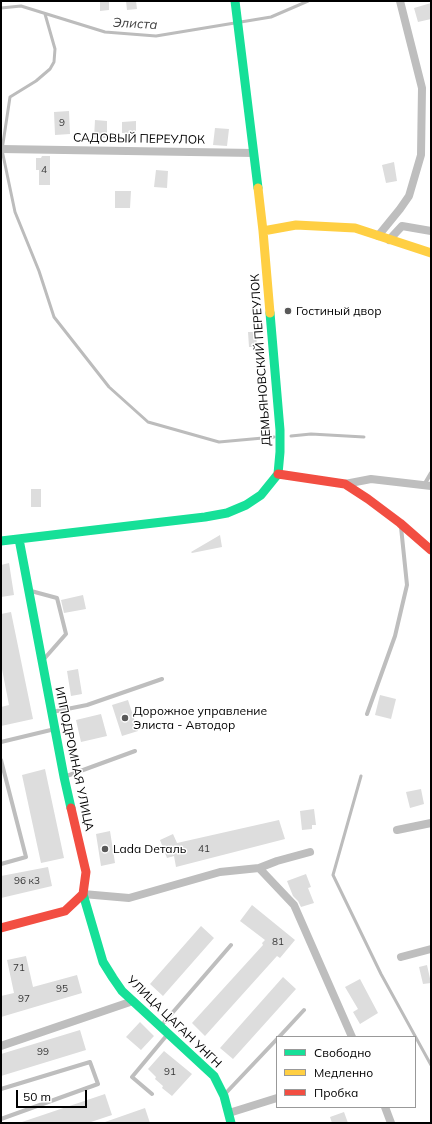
<!DOCTYPE html>
<meta charset="utf-8">
<style>
body{margin:0}
#map{position:relative;width:432px;height:1124px;overflow:hidden;background:#fff;font-family:Mulish,sans-serif}
canvas{display:block}
.frame{position:absolute;inset:0;border:2px solid #000;pointer-events:none}
.legend{position:absolute;left:276px;top:1036px;width:140px;height:72px;box-sizing:border-box;background:#fff;border:1px solid #999;margin:0;padding:5px 7px;list-style:none;font-size:12px;color:#000}
.legend li{display:flex;align-items:center;gap:8px;height:20px}
.legend b{width:20px;border:1px solid #999}
.scale{position:absolute;left:16px;top:1090px;width:71px;height:18px;box-sizing:border-box;border:2px solid #000;border-top:0;padding-left:5px;font-size:12px;line-height:14px;white-space:nowrap;color:#000;-webkit-text-stroke:3px #fff;paint-order:stroke}
</style>
<div id="map">
<canvas width="432" height="1124"></canvas>
<div class="frame"></div>
<ul class="legend">
<li><b style="height:5px;background:#16e098"></b>Свободно</li>
<li><b style="height:5px;background:#ffcf43"></b>Медленно</li>
<li><b style="height:5px;background:#f24e42"></b>Пробка</li>
</ul>
<div class="scale">50 m</div>
</div>
<script>
const ctx = document.querySelector('canvas').getContext('2d');
ctx.lineJoin = 'round';
function poly(rows) {
  const path = new Path2D();
  for (const r of rows) {
    path.moveTo(r[0], r[1]);
    for (let i = 2; i < r.length; i += 2) path.lineTo(r[i], r[i + 1]);
  }
  return path;
}
function strokePath(path, color, width, dash) {
  ctx.strokeStyle = color;
  ctx.lineWidth = width;
  ctx.lineCap = dash ? 'butt' : 'round';
  ctx.setLineDash(dash || []);
  ctx.stroke(path);
}
function paint(path, color) {
  ctx.fillStyle = color;
  ctx.fill(path, 'evenodd');
}
function drawText(font, color, halo, rows, align = 'center') {
  ctx.font = font + ' Mulish,sans-serif';
  ctx.lineWidth = 3;
  ctx.setLineDash([]);
  ctx.textBaseline = 'middle';
  ctx.strokeStyle = halo;
  ctx.fillStyle = color;
  for (const [text, x, y, turn = 0] of rows) {
    ctx.save();
    ctx.translate(x, y);
    ctx.rotate((+turn || 0) * Math.PI / 180);
    ctx.textAlign = isNaN(turn) ? turn : align;
    if (halo) ctx.strokeText(text, 0, 0);
    ctx.fillText(text, 0, 0);
    ctx.restore();
  }
}
strokePath(poly([
 [1,8,21,6,105,32,156,36,271,17,308,1],
 [45,14,55,49,54,62,50,69,36,81,10,97,2,150,15,212,39,271,54,317,109,387,148,422,219,442,274,437],
 [291,436,311,434,364,437],
 [361,776,333,875,381,974,431,1065]
]), '#bcbcbc', 3);
paint(poly([
 [100,1,109,1,109,10,100,11],
 [126,1,136,1,137,9,127,10],
 [431,3,431,19,418,22,414,8],
 [69,111,70,134,55,135,54,112],
 [95,120,107,121,107,138,94,138],
 [136,121,136,140,127,140,126,133,122,133,122,122],
 [215,128,229,129,227,146,213,145],
 [42,156,50,156,50,185,39,185,39,170,36,170,36,158,41,158],
 [394,162,397,181,386,183,382,165],
 [156,170,168,171,167,188,154,187],
 [115,191,131,191,130,208,115,208],
 [248,332,256,332,257,347,249,347],
 [31,489,41,489,41,507,31,507],
 [220,535,222,547,192,553,191,552],
 [9,563,14,595,1,597,1,565],
 [83,595,86,609,64,613,61,600],
 [11,612,33,719,1,726,1,707,9,705,1,664,1,614],
 [78,669,82,694,71,696,67,671],
 [380,695,396,699,391,719,375,715],
 [128,700,138,731,122,736,112,705],
 [101,714,107,736,81,742,76,720],
 [45,769,64,858,41,863,22,775],
 [421,789,424,804,410,808,406,792],
 [314,809,316,825,312,825,312,829,302,830,300,811],
 [279,820,285,839,176,867,174,856,167,858,160,840,173,834,177,843],
 [110,831,115,863,101,866,96,834],
 [48,867,52,886,1,898,1,876],
 [306,874,311,887,308,888,314,903,301,907,298,901,293,896,287,881],
 [252,905,295,940,280,958,277,956,205,1036,192,1023,263,945,262,943,265,940,240,921],
 [201,926,214,938,163,996,150,984],
 [26,956,33,987,77,975,82,993,1,1017,1,996,14,993,7,960],
 [427,965,431,983,423,984,419,967],
 [283,977,296,989,233,1059,220,1048],
 [360,979,378,1013,360,1024,353,1012,358,1009,345,987],
 [140,1022,154,1036,141,1050,126,1037],
 [80,1030,86,1050,1,1076,1,1054],
 [164,1051,192,1074,172,1096,162,1088,163,1086,155,1079,156,1077,148,1069],
 [105,1094,112,1115,88,1123,22,1123,22,1122],
 [145,1108,150,1123,106,1123,105,1122],
 [344,1112,348,1123,332,1123,330,1117]
]), '#ddd');
strokePath(poly([
 [424,485,431,473],
 [31,591,57,598,66,634,44,659],
 [52,712,87,705,162,679],
 [367,714,395,636,407,585,401,527],
 [1,742,55,729],
 [1,760,26,857,1,864],
 [64,777,135,751],
 [161,1026,231,945],
 [279,1037,304,1010],
 [1,1089,90,1062,98,1084,1,1119],
 [152,1094,132,1077,167,1035],
 [224,1095,277,1039]
]), '#bebebe', 4);
strokePath(poly([
 [1,149,254,153],
 [378,236,400,209,409,196,421,155,422,88,400,1],
 [389,240,402,226,431,231],
 [345,484,371,479,431,486],
 [397,830,431,823],
 [259,868,277,861,310,852],
 [83,894,129,898,220,872,259,868,294,905,352,1037],
 [401,957,431,949],
 [1,1046,133,1001],
 [385,1107,391,1123],
 [229,1113,277,1098]
]), '#bebebe', 8);
strokePath(poly([
 [235,1,258,188],
 [19,539,64,777,71,808],
 [1,541,205,517,227,513,246,505,261,495,278,474,280,452,280,430,270,313],
 [83,894,103,962,113,978,122,991,214,1076,224,1096,231,1123]
]), '#16e098', 9);
strokePath(poly([
 [258,188,263,231,270,313],
 [263,231,296,225,355,228,431,253]
]), '#ffcf43', 9);
strokePath(poly([
 [278,474,345,484,368,499,400,523,431,550],
 [1,928,65,911,83,894,86,872,71,808]
]), '#f24e42', 9);
for (const [x, y, r, color] of [
 [288,311,4,"#595959"],
 [125,718,4,"#595959"],
 [105,849,4,"#595959"]
]) {
  const dot = new Path2D();
  dot.arc(x, y, r, 0, 2 * Math.PI);
  ctx.fillStyle = color;
  ctx.fill(dot);
  strokePath(dot, '#fff', 1.5);
}
drawText('10px', '#373737', null, [
 ["9",62,123],
 ["4",44,170],
 ["41",204,849],
 ["96 к3",27,881],
 ["81",278,942],
 ["71",19,968],
 ["95",62,989],
 ["97",24,999],
 ["99",43,1052],
 ["91",170,1072]
]);
drawText('12px', '#000', '#fff', [
 ["САДОВЫЙ ПЕРЕУЛОК",139,139,1],
 ["ДЕМЬЯНОВСКИЙ ПЕРЕУЛОК",261,360,-94],
 ["ИППОДРОМНАЯ УЛИЦА",74,759,78],
 ["УЛИЦА ЦАГАН УНГН",174,1022,44]
]);
drawText('12px', '#000', '#fff', [
 ["Гостиный двор",296,311],
 ["Дорожное управление",133,711],
 ["Элиста - Автодор",133,725],
 ["Lada Dеталь",113,849]
], 'left');
drawText('italic 13px', '#414141', '#fff', [
 ["Элиста",135,24,3]
]);
</script>
